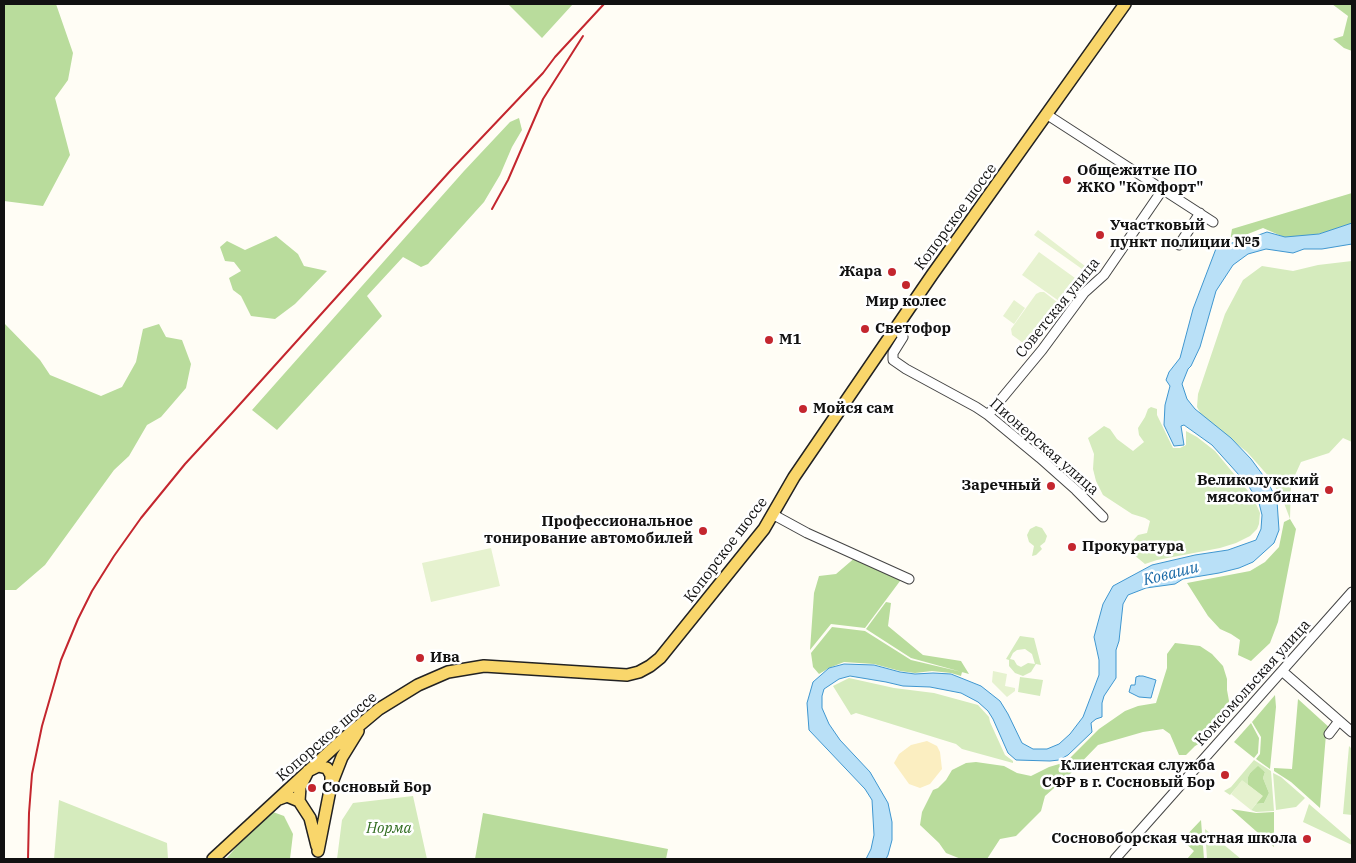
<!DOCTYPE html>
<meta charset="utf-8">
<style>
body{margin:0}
#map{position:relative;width:1356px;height:863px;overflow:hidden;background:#fffdf5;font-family:"IBM Plex Serif",serif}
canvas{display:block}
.frame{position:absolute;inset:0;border:5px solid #111;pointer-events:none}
</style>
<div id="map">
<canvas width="1356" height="863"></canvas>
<div class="frame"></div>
</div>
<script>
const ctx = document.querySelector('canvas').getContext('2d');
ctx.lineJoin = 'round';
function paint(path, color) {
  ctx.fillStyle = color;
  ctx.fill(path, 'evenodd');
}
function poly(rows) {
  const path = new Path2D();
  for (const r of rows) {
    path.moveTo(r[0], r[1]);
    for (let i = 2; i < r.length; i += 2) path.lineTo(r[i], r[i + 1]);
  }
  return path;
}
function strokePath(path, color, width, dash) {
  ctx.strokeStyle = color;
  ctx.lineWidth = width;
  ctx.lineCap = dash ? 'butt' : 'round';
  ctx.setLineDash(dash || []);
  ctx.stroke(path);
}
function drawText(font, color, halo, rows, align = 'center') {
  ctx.font = font + ' "IBM Plex Serif",serif';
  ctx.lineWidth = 5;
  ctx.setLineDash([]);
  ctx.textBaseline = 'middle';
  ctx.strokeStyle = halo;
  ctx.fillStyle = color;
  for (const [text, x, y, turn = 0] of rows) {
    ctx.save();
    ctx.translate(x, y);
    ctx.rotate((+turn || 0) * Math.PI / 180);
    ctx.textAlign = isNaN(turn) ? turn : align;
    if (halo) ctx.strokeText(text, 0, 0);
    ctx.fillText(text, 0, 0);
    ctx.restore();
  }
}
paint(poly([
 [1352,261,1352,442,1343,438,1329,453,1301,462,1291,484,1290,519,1284,503,1271,479,1247,452,1202,416,1197,407,1198,394,1225,314,1243,280,1262,266,1293,271,1318,265],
 [1151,407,1157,409,1157,415,1173,448,1180,448,1186,445,1186,431,1197,437,1215,451,1253,497,1260,513,1259,524,1257,529,1250,536,1236,543,1220,548,1157,560,1145,564,1128,550,1128,546,1138,535,1147,533,1150,521,1145,518,1132,514,1103,495,1096,481,1093,469,1094,454,1088,438,1104,426,1110,429,1117,439,1133,451,1144,442,1139,435,1138,428,1145,417,1148,409],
 [1036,526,1042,528,1047,536,1045,542,1040,546,1042,549,1036,555,1032,556,1034,546,1029,542,1027,535,1030,529],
 [1020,636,1034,638,1041,665,1036,664,1031,672,1023,676,1015,673,1009,666,1009,660,1006,659],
 [1025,649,1032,654,1035,664,1028,663,1021,667,1017,665,1014,660,1010,659,1013,653,1017,650],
 [1020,677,1043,680,1040,696,1018,692],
 [849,678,894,688,934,693,978,705,989,717,990,722,1005,755,1013,761,1013,763,962,749,956,744,856,713,851,715,833,686],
 [1349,746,1352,749,1352,815,1343,814],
 [1254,760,1271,771,1274,811,1256,812,1251,810,1256,804,1264,803,1269,793,1263,778,1265,772,1258,767,1250,773,1248,777,1248,785,1242,781,1230,795,1224,791,1231,787],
 [1273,773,1281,777,1305,798,1296,807,1276,810],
 [413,796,427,859,337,859,342,820,353,803],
 [59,800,167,843,168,859,54,859],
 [1309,804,1352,841,1352,845,1303,822],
 [1205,829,1241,859,1207,859]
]), '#d5ebbd');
paint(poly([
 [4,4,56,4,73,53,68,80,55,98,70,155,43,206,4,201],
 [508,4,573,4,542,38],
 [1332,4,1352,4,1352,51,1344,48,1333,39,1343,36,1348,16],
 [519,118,522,130,512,147,500,175,484,202,428,264,421,267,403,257,367,296,382,316,277,430,252,410,464,171,510,122],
 [1352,193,1352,223,1331,231,1309,236,1286,238,1263,228,1230,241,1232,229],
 [276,236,298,254,304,266,327,271,295,304,275,319,251,316,241,296,233,290,229,278,241,271,234,262,225,261,220,247,227,241,245,250],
 [4,323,40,360,50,375,101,396,122,387,136,362,143,329,159,324,166,337,182,340,191,364,186,388,161,417,147,425,129,456,114,470,45,565,16,590,4,590],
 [1290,519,1296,529,1278,622,1270,643,1251,661,1238,655,1240,640,1231,634,1220,629,1208,616,1187,583,1250,571,1265,562,1279,547,1284,522],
 [857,556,903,577,865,628,831,624,810,650,814,593,819,576,836,574],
 [886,602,891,603,888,626,923,655,961,661,969,674,911,658,866,629],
 [832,627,865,631,911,660,962,672,961,676,951,673,932,671,915,673,900,671,874,664,844,662,829,668,819,674,813,667,811,653],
 [1175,643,1200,646,1212,654,1223,666,1227,679,1227,690,1229,701,1223,720,1204,741,1195,746,1186,755,1179,755,1170,734,1163,729,1143,732,1098,745,1069,775,1045,796,1041,811,1016,836,1000,839,987,859,961,859,946,853,939,843,920,825,922,812,933,790,938,788,946,780,952,770,966,763,976,762,1004,766,1017,773,1031,776,1049,767,1066,762,1099,729,1125,711,1138,706,1156,703,1167,668,1167,654],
 [1275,695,1276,707,1270,769,1256,759,1260,754,1261,737,1252,722],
 [1298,699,1331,729,1326,734,1320,808,1291,782,1274,771,1274,768,1292,769],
 [1251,723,1259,738,1258,753,1254,758,1234,742],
 [1258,766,1265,772,1263,778,1269,793,1264,803,1256,804,1262,796,1248,785,1248,777,1250,773],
 [1231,809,1256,813,1274,812,1274,847],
 [273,812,284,816,293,834,290,859,226,859,238,845],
 [483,813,668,849,666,859,475,859],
 [1201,820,1204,859,1187,859,1194,851,1182,840]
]), '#b9dc9c');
paint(poly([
 [927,741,937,746,940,752,942,769,930,784,920,788,909,784,894,763,899,754,911,745]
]), '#fbeec1');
paint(poly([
 [1038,230,1085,266,1082,269,1034,235],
 [1039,252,1075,278,1059,301,1022,275],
 [1040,292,1044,292,1057,302,1058,309,1033,344,1026,345,1012,335,1011,329,1036,294],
 [1014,300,1025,308,1014,324,1003,316],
 [491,548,500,586,431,602,422,563],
 [993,671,1007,674,1005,686,1015,688,1015,691,1007,697,992,682],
 [1242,780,1263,796,1251,810,1231,794]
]), '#e6f2cf');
const water = poly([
 [1352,223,1352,244,1322,249,1304,249,1293,253,1266,249,1248,254,1233,265,1216,291,1200,347,1191,366,1188,369,1182,384,1187,399,1195,409,1231,438,1251,459,1268,482,1277,501,1279,530,1274,543,1253,562,1239,568,1219,573,1183,579,1175,584,1146,588,1128,595,1123,604,1119,641,1116,650,1116,678,1104,696,1102,703,1102,717,1096,719,1091,723,1092,732,1068,755,1059,760,1050,761,1016,760,1008,753,993,719,988,711,978,702,961,693,930,687,903,686,886,682,850,676,839,679,824,689,822,696,822,708,829,724,840,740,870,772,888,803,892,822,892,840,888,855,886,859,866,859,871,849,874,835,872,800,865,789,809,730,807,703,813,682,829,668,844,664,874,665,900,672,915,674,933,673,951,674,981,686,1000,701,1008,714,1022,743,1033,749,1047,749,1059,744,1070,734,1083,717,1099,675,1099,660,1094,637,1103,604,1113,586,1152,565,1195,555,1228,550,1256,540,1261,529,1262,515,1259,503,1248,485,1212,445,1184,425,1181,426,1184,445,1174,446,1164,425,1165,405,1170,386,1166,380,1169,372,1180,358,1193,309,1217,246,1242,241,1267,232,1285,237,1319,234,1352,223],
 [1139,676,1143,676,1156,680,1151,698,1139,697,1129,692,1131,685,1135,685,1136,677,1139,676]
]);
paint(water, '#b9e0f7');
strokePath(water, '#3f96cf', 1);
const minor = poly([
 [1046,114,1213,222],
 [1179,245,1200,213],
 [896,328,903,337,893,353,893,360,906,369,976,407,988,415,1040,458,1076,490,1103,517],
 [988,415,1042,350,1084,293,1104,275,1163,189],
 [774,515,807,533,909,579],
 [1282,671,1352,732],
 [1329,734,1339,721],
 [1115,859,1352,592]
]);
const major = poly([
 [279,799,287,796,299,801,310,818,317,846],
 [299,801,300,787,308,771,318,766,327,768,331,775,331,783],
 [318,851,331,785,342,757,358,731],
 [213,859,342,740,379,709,418,685,448,672,484,666,627,675,639,672,650,666,660,658,764,529,794,477,932,275,1125,4]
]);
strokePath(minor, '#444', 11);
strokePath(major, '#222', 14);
strokePath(minor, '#fff', 9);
strokePath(major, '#f9d66b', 11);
strokePath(poly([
 [492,209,508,180,543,99,583,36],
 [28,859,29,813,32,774,42,726,61,660,78,619,92,591,114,556,141,518,185,464,232,413,451,170,543,73,555,57,604,4]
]), '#c4262e', 2);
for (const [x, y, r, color] of [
 [1067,180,5,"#c4262e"],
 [1100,235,5,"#c4262e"],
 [892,272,5,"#c4262e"],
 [906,285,5,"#c4262e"],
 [865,329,5,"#c4262e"],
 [769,340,5,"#c4262e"],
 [803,409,5,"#c4262e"],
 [1051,486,5,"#c4262e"],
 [1329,490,5,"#c4262e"],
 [703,531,5,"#c4262e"],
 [1072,547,5,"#c4262e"],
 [420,658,5,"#c4262e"],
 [1225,775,5,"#c4262e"],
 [312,788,5,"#c4262e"],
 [1307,839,5,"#c4262e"]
]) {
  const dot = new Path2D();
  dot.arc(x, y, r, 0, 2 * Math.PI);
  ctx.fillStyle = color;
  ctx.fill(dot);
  strokePath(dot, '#fff', 2);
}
drawText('bold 15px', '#111', '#fff', [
 ["Общежитие ПО",1077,171],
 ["ЖКО \"Комфорт\"",1077,188],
 ["Участковый",1110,226],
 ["пункт полиции №5",1110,243],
 ["Жара",882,272,"right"],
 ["Мир колес",906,302,"center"],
 ["Светофор",875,329],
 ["М1",779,340],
 ["Мойся сам",813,409],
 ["Великолукский",1319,481,"right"],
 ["мясокомбинат",1319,498,"right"],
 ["Заречный",1041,486,"right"],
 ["Профессиональное",693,522,"right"],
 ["тонирование автомобилей",693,539,"right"],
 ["Прокуратура",1082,547],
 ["Ива",430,658],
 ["Клиентская служба",1215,766,"right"],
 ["СФР в г. Сосновый Бор",1215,783,"right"],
 ["Сосновый Бор",322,788],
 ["Сосновоборская частная школа",1297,839,"right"]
], 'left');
drawText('15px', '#111', '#fff', [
 ["Копорское шоссе",956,217,-54],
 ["Советская улица",1058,308,-51],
 ["Пионерская улица",1044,447,41],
 ["Копорское шоссе",726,550,-53],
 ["Комсомольская улица",1253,683,-48],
 ["Копорское шоссе",327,737,-41]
]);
drawText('italic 15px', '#2f6b1f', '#fff', [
 ["Норма",389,829]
]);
drawText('italic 16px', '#1768a6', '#fff', [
 ["Коваши",1171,574,-14]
]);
</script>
